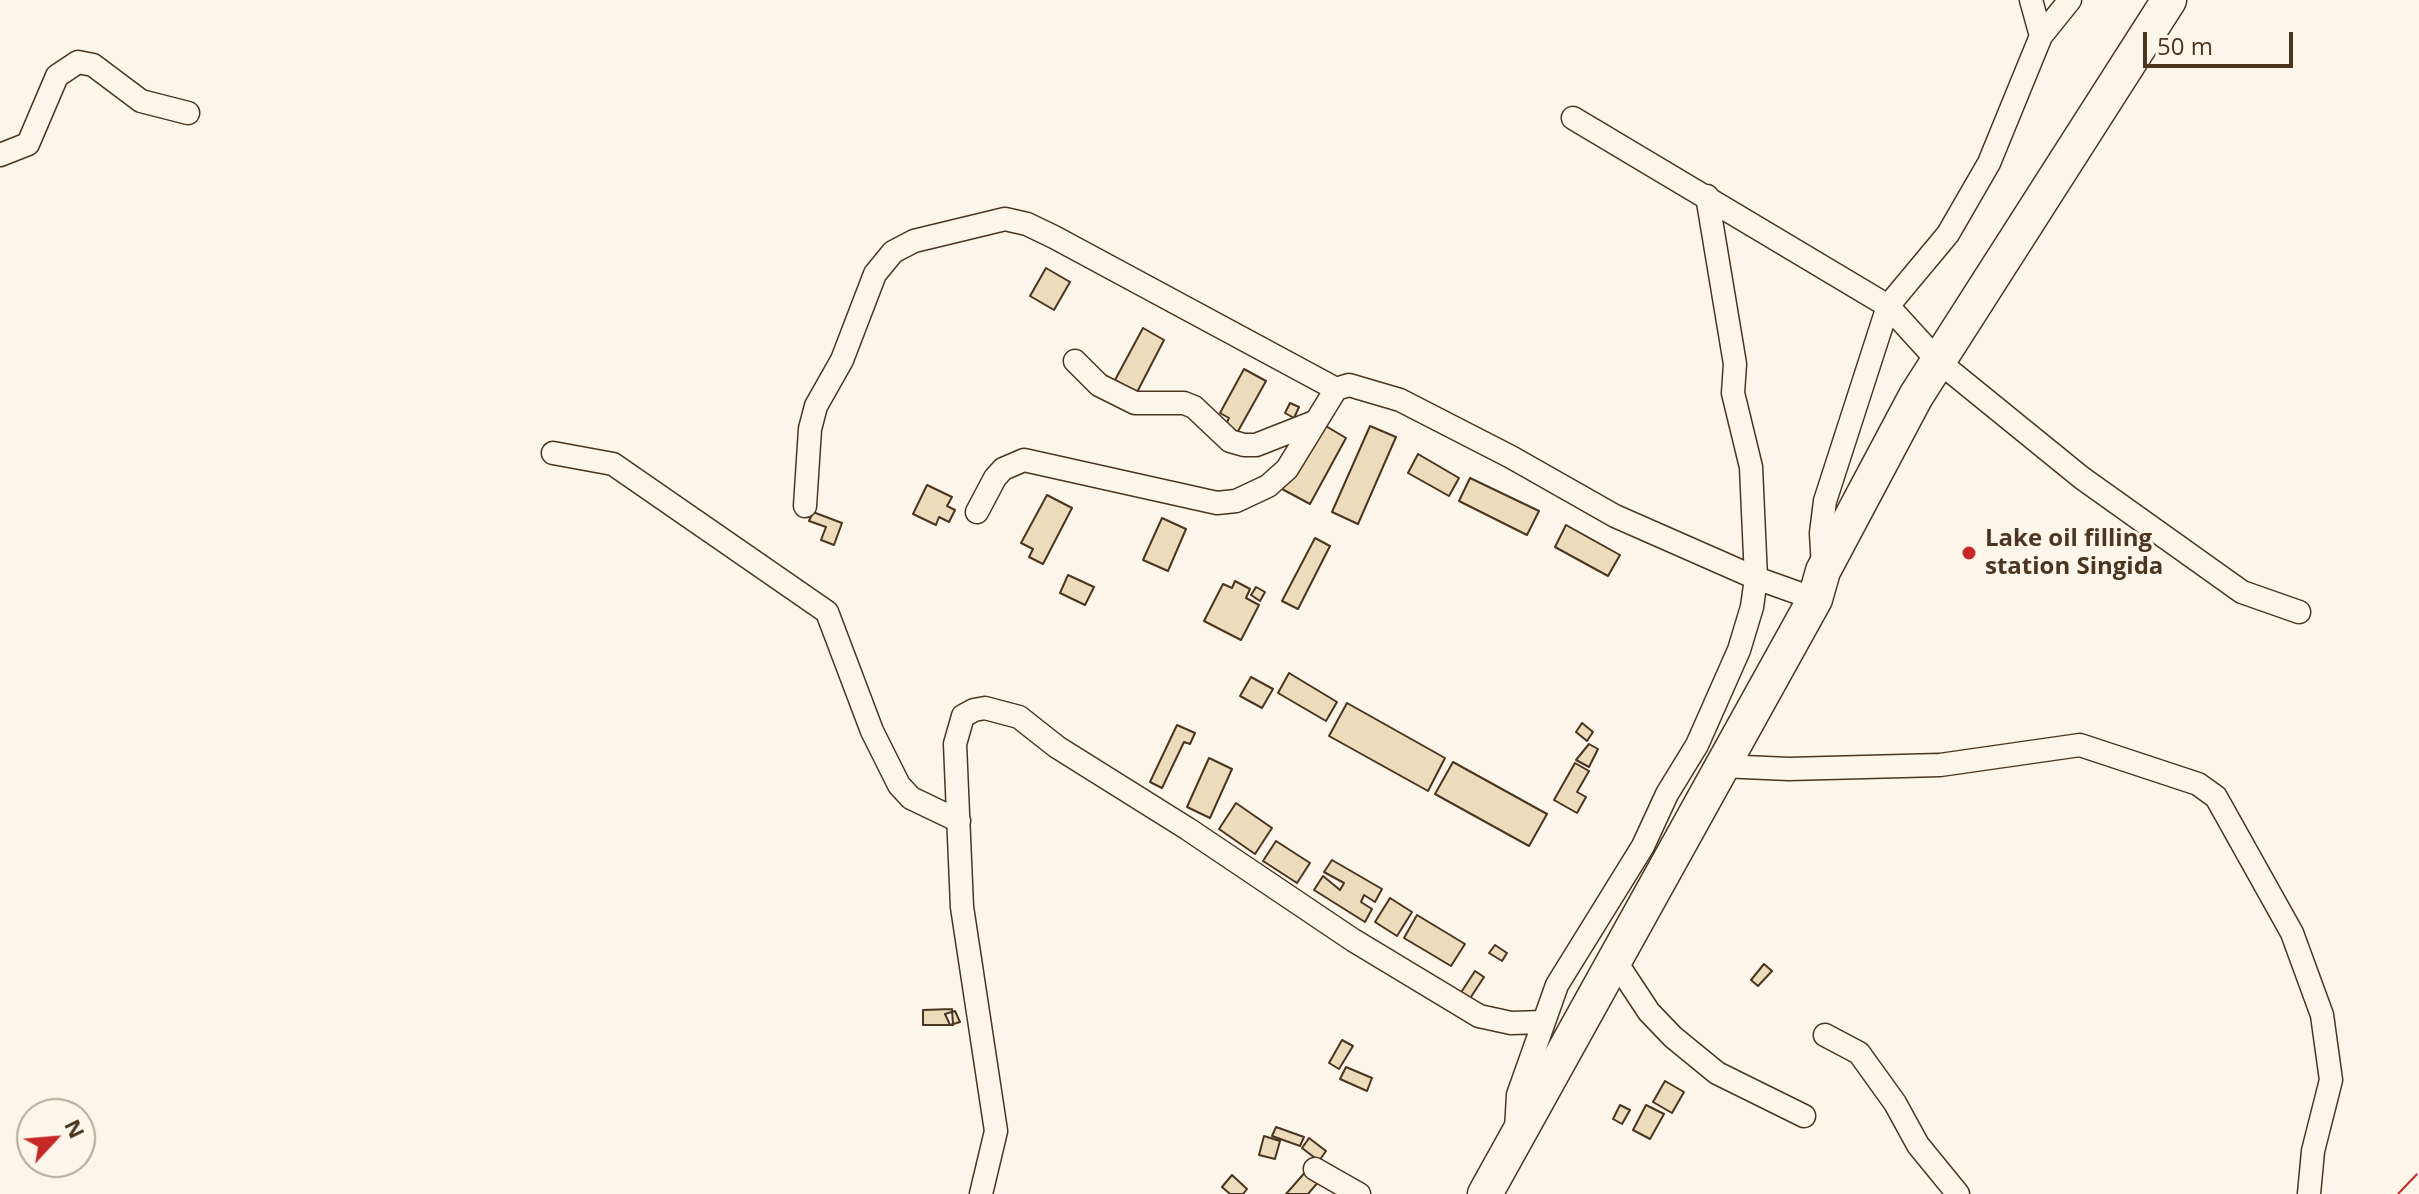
<!DOCTYPE html>
<style>
body{margin:0}
#map{position:relative;width:2419px;height:1194px;overflow:hidden;background:#fbf6e9;font-family:"Open Sans",sans-serif}
canvas{display:block}
.north{position:absolute;left:16px;top:1098px;width:80px;height:80px;box-sizing:border-box;background:#fbf6e9;border:2px solid #b4a999;border-radius:50%;rotate:64deg;font-size:22px;font-weight:700;line-height:32px;text-align:center;color:#4a3520}
.north::after{content:'';display:block;margin:auto;width:28px;height:36px;background:#c62828;clip-path:polygon(50% 0,100% 100%,50% 72%,0 100%)}
.scale{position:absolute;left:2143px;top:32px;width:150px;height:36px;box-sizing:border-box;border:4px solid #4a3520;border-top:0;padding-left:10px;font-size:24px;line-height:28px;white-space:nowrap;color:#4a3520;-webkit-text-stroke:6px #fbf6e9;paint-order:stroke}
</style>
<div id="map">
<canvas width="2419" height="1194"></canvas>
<div class="north">N</div>
<div class="scale">50 m</div>
</div>
<script>
const ctx = document.querySelector('canvas').getContext('2d');
ctx.lineJoin = 'round';
function paint(path, color) {
  ctx.fillStyle = color;
  ctx.fill(path, 'evenodd');
}
function poly(rows) {
  const path = new Path2D();
  for (const r of rows) {
    path.moveTo(r[0], r[1]);
    for (let i = 2; i < r.length; i += 2) path.lineTo(r[i], r[i + 1]);
  }
  return path;
}
function strokePath(path, color, width, dash) {
  ctx.strokeStyle = color;
  ctx.lineWidth = width;
  ctx.lineCap = dash ? 'butt' : 'round';
  ctx.setLineDash(dash || []);
  ctx.stroke(path);
}
function drawText(font, color, halo, rows, align = 'center') {
  ctx.font = font + ' "Open Sans",sans-serif';
  ctx.lineWidth = 6;
  ctx.setLineDash([]);
  ctx.textBaseline = 'middle';
  ctx.strokeStyle = halo;
  ctx.fillStyle = color;
  for (const [text, x, y, turn = 0] of rows) {
    ctx.save();
    ctx.translate(x, y);
    ctx.rotate((+turn || 0) * Math.PI / 180);
    ctx.textAlign = isNaN(turn) ? turn : align;
    if (halo) ctx.strokeText(text, 0, 0);
    ctx.fillText(text, 0, 0);
    ctx.restore();
  }
}
const building = poly([
 [1046,268,1070,282,1054,310,1030,296,1046,268],
 [1143,328,1164,340,1134,398,1121,391,1124,385,1115,380,1143,328],
 [1244,369,1266,381,1237,433,1225,426,1229,418,1220,413,1244,369],
 [1290,403,1299,407,1294,418,1285,413,1290,403],
 [1319,422,1346,438,1310,504,1282,489,1319,422],
 [1370,426,1396,437,1358,524,1332,512,1370,426],
 [1418,454,1459,478,1449,496,1408,473,1418,454],
 [1470,478,1539,511,1527,535,1459,501,1470,478],
 [927,485,952,497,947,506,955,510,949,522,939,517,936,525,913,514,927,485],
 [1047,495,1072,508,1043,564,1029,557,1033,549,1021,543,1047,495],
 [813,512,842,523,834,545,821,540,826,527,809,521,813,512],
 [1162,518,1186,529,1168,571,1143,560,1162,518],
 [1566,525,1620,555,1608,576,1555,547,1566,525],
 [1315,538,1330,546,1298,609,1282,601,1315,538],
 [1068,575,1094,587,1085,605,1060,593,1068,575],
 [1235,581,1250,589,1246,598,1259,605,1241,640,1204,621,1223,584,1232,588,1235,581],
 [1256,587,1265,592,1260,601,1251,595,1256,587],
 [1289,673,1337,702,1326,721,1278,693,1289,673],
 [1251,677,1273,689,1262,708,1240,696,1251,677],
 [1347,703,1445,758,1428,791,1329,736,1347,703],
 [1582,723,1593,732,1587,741,1576,732,1582,723],
 [1177,725,1195,733,1190,744,1184,742,1162,788,1150,782,1177,725],
 [1589,744,1598,749,1589,767,1576,760,1589,744],
 [1209,758,1232,769,1210,818,1187,807,1209,758],
 [1453,762,1547,814,1529,846,1435,794,1453,762],
 [1575,763,1589,771,1577,792,1586,797,1577,813,1554,800,1575,763],
 [1236,803,1272,828,1255,854,1219,829,1236,803],
 [1276,841,1310,863,1297,883,1263,861,1276,841],
 [1332,860,1382,889,1375,902,1364,895,1361,902,1372,909,1365,922,1314,890,1323,876,1340,890,1344,883,1324,872,1332,860],
 [1390,898,1412,912,1397,936,1375,922,1390,898],
 [1417,915,1465,944,1451,966,1404,938,1417,915],
 [1495,945,1507,953,1502,961,1489,953,1495,945],
 [1764,964,1772,971,1758,986,1751,980,1764,964],
 [1475,971,1484,977,1469,1000,1460,994,1475,971],
 [952,1009,953,1025,923,1025,923,1010,952,1009],
 [955,1011,960,1022,950,1025,945,1014,955,1011],
 [1342,1040,1353,1046,1339,1069,1329,1063,1342,1040],
 [1346,1067,1372,1078,1367,1091,1340,1079,1346,1067],
 [1665,1081,1684,1092,1672,1113,1653,1102,1665,1081],
 [1620,1105,1630,1110,1622,1124,1613,1119,1620,1105],
 [1646,1105,1664,1114,1650,1139,1633,1130,1646,1105],
 [1276,1127,1304,1137,1300,1146,1272,1136,1276,1127],
 [1264,1136,1280,1141,1275,1159,1259,1155,1264,1136],
 [1309,1138,1326,1151,1319,1161,1302,1148,1309,1138],
 [1308,1169,1320,1180,1308,1194,1286,1194,1308,1169],
 [1232,1175,1247,1189,1243,1194,1230,1194,1222,1187,1232,1175]
]);
paint(building, '#ecdcbc');
strokePath(building, '#4a3520', 2);
const minor = poly([
 [2041,36,2070,0],
 [1573,118,1888,306,1938,361,2082,478,2242,592,2299,612],
 [0,155,28,144,57,76,78,62,93,65,141,101,188,113],
 [1075,361,1099,385,1135,403,1184,403,1194,407,1230,441,1244,445,1256,445,1312,423],
 [553,453,613,464,827,612,872,731,899,785,911,798,959,821],
 [805,506,810,429,816,406,842,360,875,274,893,252,914,241,1005,219,1027,224,1054,237,1336,389,1349,385,1400,400,1511,457,1615,516,1756,578,1815,599],
 [977,512,995,478,1003,469,1024,460,1217,503,1236,501,1268,486,1287,469,1336,389],
 [1823,568,1821,533,1825,501,1888,306,1948,234,1989,163,2041,36,2031,0],
 [1721,766,1789,769,1940,765,2080,745,2198,784,2216,797,2292,933,2322,1015,2331,1080,2313,1151,2309,1194],
 [1614,959,1649,1012,1673,1037,1717,1073,1804,1116],
 [1825,1035,1859,1053,1895,1103,1918,1145,1958,1194],
 [1516,1130,1518,1095,1557,985,1643,846,1667,794,1697,745,1739,650,1752,607,1756,578,1751,467,1733,393,1735,364,1707,196],
 [1315,1169,1359,1194],
 [981,1194,996,1131,962,907,955,744,963,716,974,710,985,708,1019,717,1057,747,1188,829,1353,940,1479,1016,1511,1023,1543,1022]
]);
const highway = poly([
 [1485,1194,1815,599,1823,571,1916,396,2169,0]
]);
strokePath(minor, '#4a3520', 25);
strokePath(highway, '#4a3520', 37);
strokePath(minor, '#fbf6e9', 22);
strokePath(highway, '#fbf6e9', 34);
strokePath(poly([
 [2398,1194,2419,1172]
]), '#c62828', 2, [28, 6, 4, 6]);
for (const [x, y, r, color] of [
 [1969,553,8,"#c62828"]
]) {
  const dot = new Path2D();
  dot.arc(x, y, r, 0, 2 * Math.PI);
  ctx.fillStyle = color;
  ctx.fill(dot);
  strokePath(dot, '#fbf6e9', 3);
}
drawText('bold 24px', '#4a3520', '#fbf6e9', [
 ["Lake oil filling",1985,539],
 ["station Singida",1985,567]
], 'left');
</script>
